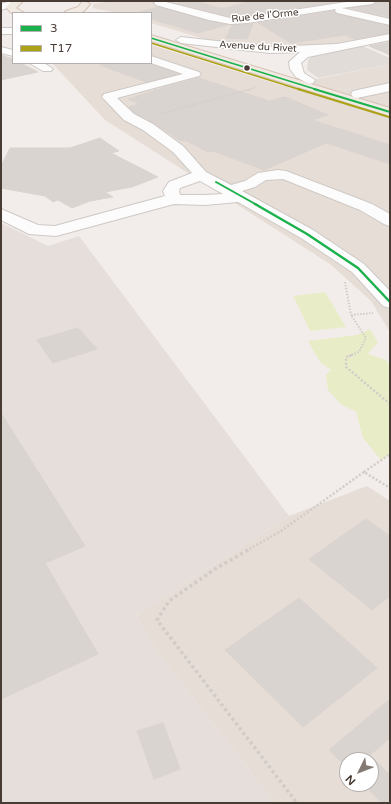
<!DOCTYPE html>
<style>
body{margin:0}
#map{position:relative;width:391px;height:804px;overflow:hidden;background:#f2edea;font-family:"Varela Round",sans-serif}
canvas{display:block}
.frame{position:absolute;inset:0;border:2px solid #483b34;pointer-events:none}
.legend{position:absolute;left:12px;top:12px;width:140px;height:52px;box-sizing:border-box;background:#fff;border:1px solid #b6b1ae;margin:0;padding:5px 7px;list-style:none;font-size:12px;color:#483b34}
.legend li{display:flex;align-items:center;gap:8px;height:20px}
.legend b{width:20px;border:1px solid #b6b1ae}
.north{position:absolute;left:339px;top:752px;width:40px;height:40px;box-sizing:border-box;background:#fff;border:1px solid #b6b1ae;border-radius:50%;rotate:227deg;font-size:11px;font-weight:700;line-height:16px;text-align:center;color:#483b34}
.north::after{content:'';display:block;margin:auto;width:14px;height:18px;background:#847974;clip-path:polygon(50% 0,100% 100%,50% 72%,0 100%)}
</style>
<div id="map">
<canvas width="391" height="804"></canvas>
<div class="frame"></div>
<ul class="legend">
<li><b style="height:5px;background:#1bb14d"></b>3</li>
<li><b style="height:5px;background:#aba218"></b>T17</li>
</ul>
<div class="north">N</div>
</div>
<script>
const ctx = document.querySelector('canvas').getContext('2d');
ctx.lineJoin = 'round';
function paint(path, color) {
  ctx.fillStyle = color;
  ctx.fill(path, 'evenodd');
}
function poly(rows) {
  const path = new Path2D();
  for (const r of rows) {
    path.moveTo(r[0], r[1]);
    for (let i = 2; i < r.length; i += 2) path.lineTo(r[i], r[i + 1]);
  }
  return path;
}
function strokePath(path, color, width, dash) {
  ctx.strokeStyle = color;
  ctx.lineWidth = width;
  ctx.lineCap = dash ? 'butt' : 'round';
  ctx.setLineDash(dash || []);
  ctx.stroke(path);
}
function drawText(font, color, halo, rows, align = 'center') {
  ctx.font = font + ' "Varela Round",sans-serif';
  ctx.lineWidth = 3;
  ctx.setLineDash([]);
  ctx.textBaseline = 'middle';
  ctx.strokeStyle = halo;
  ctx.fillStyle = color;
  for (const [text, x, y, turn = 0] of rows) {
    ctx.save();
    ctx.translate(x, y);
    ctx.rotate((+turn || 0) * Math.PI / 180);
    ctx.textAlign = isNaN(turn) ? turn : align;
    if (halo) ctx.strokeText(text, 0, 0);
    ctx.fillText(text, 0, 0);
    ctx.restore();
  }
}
paint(poly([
 [114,1,390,1,390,40,325,52,242,45,204,39,151,23,151,13,117,13,93,8,93,4],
 [151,45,283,86,390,64,390,332,371,301,330,264,105,120,52,63,151,63],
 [367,486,390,501,390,803,275,803,157,652,136,615,289,516],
 [347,760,371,760,371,784,347,784]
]), '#e6ddd6');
paint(poly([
 [1,223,48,246,79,236,289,516,136,615,157,652,275,803,1,803]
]), '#e5dedb');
paint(poly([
 [325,292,346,327,310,331,293,296],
 [370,329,378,342,368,354,386,360,390,366,390,454,381,460,363,438,356,412,341,404,328,390,326,375,331,370,320,362,308,341,357,335]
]), '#e9edc7');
paint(poly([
 [360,45,390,58,390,64,318,78,307,70,308,60,314,55]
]), '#e1dcd8');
const building = poly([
 [187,1,195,1,219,8,225,8,251,1,343,1,247,16,230,16,177,3,187,1],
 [378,1,390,1,390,17,350,8,372,5,378,1],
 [159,7,209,21,227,25,198,33,151,19,151,13,135,13,159,7],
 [334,11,337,14,390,26,390,33,354,39,345,35,291,43,258,23,334,11],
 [253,24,247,39,226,38,232,25,253,24],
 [390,42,390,55,369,46,390,42],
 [1,55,13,59,13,63,21,63,38,72,1,80,1,55],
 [101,63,150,63,178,74,146,82,100,65,101,63],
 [199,78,269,101,284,97,288,98,328,115,312,120,390,145,390,164,326,143,264,170,213,151,208,152,187,141,179,140,154,123,135,113,129,107,140,104,128,99,163,88,162,88,199,78],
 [100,138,119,151,111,153,158,177,132,187,105,192,113,197,90,201,72,208,58,200,53,202,45,196,1,188,1,166,10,148,70,148,100,138],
 [78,328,97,349,53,363,37,340,78,328],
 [1,413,85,546,45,563,98,654,1,699,1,413],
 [366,519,390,536,390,596,372,610,309,559,366,519],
 [299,598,377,668,303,727,225,650,299,598],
 [390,699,390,738,370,755,390,775,390,803,382,803,363,784,371,784,371,760,347,760,347,768,329,750,390,699],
 [163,723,180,769,154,779,137,731,163,723]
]);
paint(building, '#dad4d0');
strokePath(building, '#dad3cf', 1);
const minor = poly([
 [11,1,17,1,19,3,17,5,1,10,1,4,11,1],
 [156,1,162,1,230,18,247,17,353,1,377,1,372,4,342,8,390,19,390,25,337,13,335,11,336,9,247,23,230,24,209,20,156,5,154,3,156,1],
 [1,28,13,28,13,34,1,34,1,28],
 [390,34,390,40,308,57,301,63,304,73,315,80,313,83,309,84,296,77,290,69,289,62,300,52,270,53,181,43,176,40,181,37,270,47,337,44,390,34],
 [1,47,13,50,13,56,1,53,1,47],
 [151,56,199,72,201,74,199,76,117,98,134,114,153,124,183,146,206,172,231,185,245,181,258,173,278,170,286,171,372,204,390,214,390,226,384,224,360,210,283,179,266,180,255,187,242,191,313,230,364,264,390,291,390,308,383,306,352,272,301,238,238,202,205,205,174,204,56,236,29,234,1,220,1,209,38,225,55,226,165,196,163,191,169,182,192,173,173,152,143,130,124,120,102,97,104,94,183,74,151,63,151,56],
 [200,181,223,194,205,195,180,195,179,191,180,188,200,181],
 [29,63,44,63,53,69,51,71,43,71,29,63],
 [390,83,390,91,357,98,353,97,351,94,353,91,390,83]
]);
const major = poly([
 [12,1,23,1,16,8,25,13,13,14,10,12,6,7,12,1],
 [85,1,90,4,84,11,79,13,64,13,66,11,78,7,82,2,85,1],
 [151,35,390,108,390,116,151,41,151,35]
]);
strokePath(minor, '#cec9c5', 2);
strokePath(major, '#d6c2b5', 2);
strokePath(poly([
 [248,90,257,87]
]), '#d2ccc9', 1, [1, 1]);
strokePath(poly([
 [160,114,251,89]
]), '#d2ccc9', 1.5, [1.5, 1.5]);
strokePath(poly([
 [345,282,351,315],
 [349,356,359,352,366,338,351,315,373,313]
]), '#d2ccc9', 2, [1.5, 1.5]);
strokePath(poly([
 [352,355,346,357,346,367,390,404],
 [364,472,390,454],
 [246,551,281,531,364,472,390,488]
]), '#d2ccc9', 2.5, [2, 2]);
strokePath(poly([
 [248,550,215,569,169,601,157,620,297,803]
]), '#d2ccc9', 3.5, [3, 3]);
paint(minor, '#fdfcfc');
paint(major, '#f1eae3');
strokePath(poly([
 [151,38,318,90]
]), '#1bb14d', 1.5);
strokePath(poly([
 [314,89,390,112],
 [216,182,257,205]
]), '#1bb14d', 2);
strokePath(poly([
 [255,204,307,234,358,268,390,302]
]), '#1bb14d', 2.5);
strokePath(poly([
 [151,43,301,90]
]), '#aba218', 1.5);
strokePath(poly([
 [298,89,389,117]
]), '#aba218', 2);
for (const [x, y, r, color] of [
 [247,68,3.5,"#483b34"]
]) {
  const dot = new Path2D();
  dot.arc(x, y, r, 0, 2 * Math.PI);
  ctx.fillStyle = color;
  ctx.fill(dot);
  strokePath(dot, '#fff', 1.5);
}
drawText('10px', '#483b34', '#fff', [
 ["Rue de l'Orme",265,16,-6],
 ["Avenue du Rivet",258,47,3]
]);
</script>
